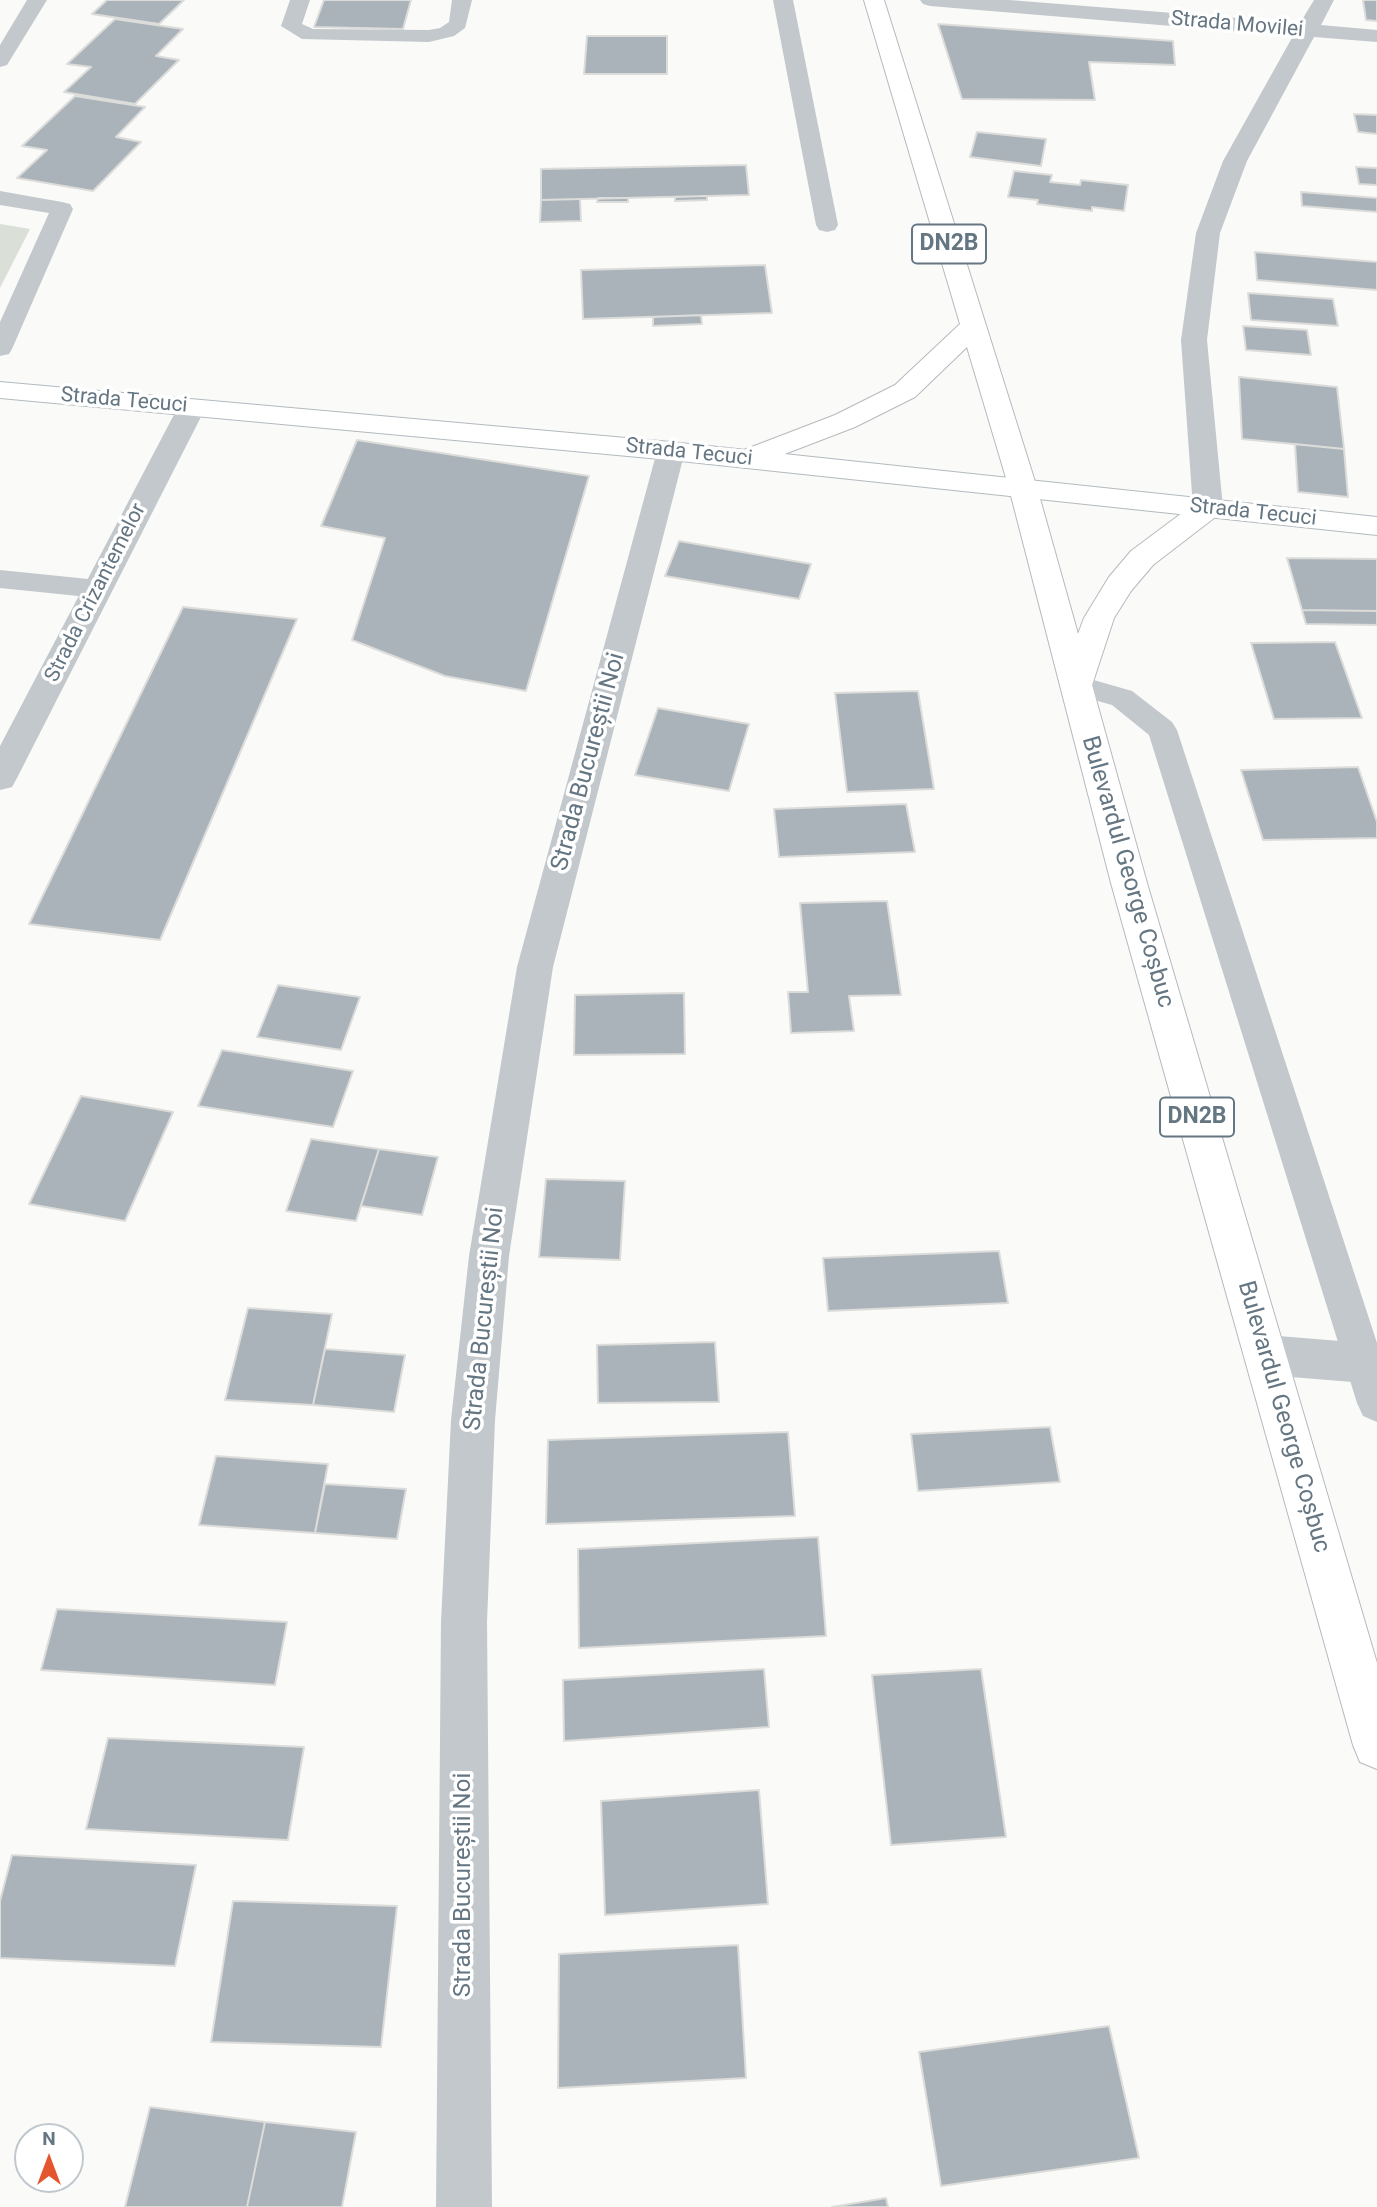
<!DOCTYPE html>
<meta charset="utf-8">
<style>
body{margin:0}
#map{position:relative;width:1377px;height:2207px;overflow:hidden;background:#fafaf8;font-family:Roboto,sans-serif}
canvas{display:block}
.north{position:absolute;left:14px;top:2123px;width:70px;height:70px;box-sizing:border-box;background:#fff;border:2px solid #c1c8cd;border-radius:50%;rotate:0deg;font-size:19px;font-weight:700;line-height:28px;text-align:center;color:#657683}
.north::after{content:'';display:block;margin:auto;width:24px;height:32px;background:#e4572e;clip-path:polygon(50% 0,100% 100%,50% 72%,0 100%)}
</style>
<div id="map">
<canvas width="1377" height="2207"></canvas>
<div class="north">N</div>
</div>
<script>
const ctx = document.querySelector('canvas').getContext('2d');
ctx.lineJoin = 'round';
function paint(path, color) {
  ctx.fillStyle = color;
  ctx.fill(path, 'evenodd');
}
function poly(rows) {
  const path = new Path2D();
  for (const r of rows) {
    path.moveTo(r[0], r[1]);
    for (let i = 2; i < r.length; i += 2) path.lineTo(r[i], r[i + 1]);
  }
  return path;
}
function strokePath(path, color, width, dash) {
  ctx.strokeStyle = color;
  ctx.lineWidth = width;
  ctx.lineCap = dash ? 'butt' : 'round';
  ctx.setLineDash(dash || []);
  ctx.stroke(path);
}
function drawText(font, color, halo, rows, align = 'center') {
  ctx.font = font + ' Roboto,sans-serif';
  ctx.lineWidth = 7;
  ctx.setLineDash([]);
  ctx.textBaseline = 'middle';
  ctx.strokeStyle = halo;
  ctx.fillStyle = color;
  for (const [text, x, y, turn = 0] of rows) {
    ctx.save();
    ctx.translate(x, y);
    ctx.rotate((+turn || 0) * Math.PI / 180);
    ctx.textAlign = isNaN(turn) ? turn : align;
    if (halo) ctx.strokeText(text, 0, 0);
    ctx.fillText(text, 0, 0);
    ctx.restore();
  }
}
paint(poly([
 [0,224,30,229,0,288]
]), '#dadfd7');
const building = poly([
 [107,0,184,0,159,24,92,14,107,0],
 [324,0,411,0,403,29,314,27,324,0],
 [1363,0,1377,0,1377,21,1366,20,1363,0],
 [115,19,183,29,156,56,179,60,135,104,64,92,91,67,67,64,115,19],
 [938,24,1173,41,1175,65,1089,62,1095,100,962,99,938,24],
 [587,36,667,36,667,74,584,74,587,36],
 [75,96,145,107,116,137,141,142,93,191,17,178,47,150,22,146,75,96],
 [1354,114,1377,115,1377,134,1358,132,1354,114],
 [977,132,1046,139,1041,166,970,157,977,132],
 [746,165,749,195,541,200,541,169,746,165],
 [1356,167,1377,168,1377,185,1359,184,1356,167],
 [1014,171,1052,175,1050,182,1080,185,1081,180,1128,185,1124,211,1092,207,1092,211,1037,204,1038,200,1008,197,1014,171],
 [1301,192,1377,198,1377,212,1302,206,1301,192],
 [707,196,707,200,675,201,675,197,707,196],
 [598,198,628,198,628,202,597,202,598,198],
 [580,199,581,221,540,222,541,200,580,199],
 [1255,252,1377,262,1377,290,1257,280,1255,252],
 [765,265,772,313,583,319,581,270,765,265],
 [1248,293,1333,299,1338,326,1251,320,1248,293],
 [701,315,702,324,653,326,653,317,701,315],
 [1243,326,1307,330,1311,355,1246,350,1243,326],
 [1239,377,1337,387,1344,449,1242,439,1239,377],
 [357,440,589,476,526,691,445,676,352,640,385,538,321,526,357,440],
 [1295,444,1344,449,1348,497,1298,492,1295,444],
 [679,541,811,564,799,599,665,576,679,541],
 [1287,558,1377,559,1377,611,1302,610,1287,558],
 [183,607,297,619,160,940,29,924,183,607],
 [1302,610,1377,611,1377,625,1306,624,1302,610],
 [1335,642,1362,718,1274,719,1251,643,1335,642],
 [918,691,934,789,847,792,835,693,918,691],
 [658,708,749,724,729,791,635,775,658,708],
 [1358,767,1377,822,1377,838,1263,840,1241,770,1358,767],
 [906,804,915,852,779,857,774,809,906,804],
 [887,901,901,995,849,996,854,1031,791,1033,788,992,808,992,800,903,887,901],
 [278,985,360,997,341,1050,257,1037,278,985],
 [684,993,685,1054,574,1055,575,995,684,993],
 [222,1050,353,1071,333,1127,198,1106,222,1050],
 [81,1096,173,1112,125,1221,29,1204,81,1096],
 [311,1139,379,1149,356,1221,286,1211,311,1139],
 [379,1149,438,1157,422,1215,361,1206,379,1149],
 [546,1179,625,1181,620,1260,539,1257,546,1179],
 [999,1251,1008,1303,828,1311,823,1258,999,1251],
 [248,1308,332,1314,313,1405,225,1400,248,1308],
 [715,1342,719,1402,598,1403,597,1345,715,1342],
 [325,1349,405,1355,394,1412,313,1405,325,1349],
 [1050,1427,1060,1482,918,1491,911,1434,1050,1427],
 [788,1432,795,1516,546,1524,548,1440,788,1432],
 [216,1456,328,1464,315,1533,199,1525,216,1456],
 [325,1484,406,1489,397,1539,315,1533,325,1484],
 [818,1537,826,1636,579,1648,578,1549,818,1537],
 [57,1609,287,1622,275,1685,41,1670,57,1609],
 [764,1669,769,1727,564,1741,563,1680,764,1669],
 [981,1669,1006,1837,891,1845,872,1675,981,1669],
 [108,1738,304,1747,288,1840,86,1829,108,1738],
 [759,1790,768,1904,605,1915,601,1801,759,1790],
 [12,1855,196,1865,175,1966,0,1958,0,1901,12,1855],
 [233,1901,397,1906,381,2047,211,2042,233,1901],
 [738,1945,746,2078,558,2088,559,1954,738,1945],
 [1109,2026,1139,2158,941,2186,919,2052,1109,2026],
 [150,2107,265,2122,247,2207,125,2207,150,2107],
 [265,2122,356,2132,342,2207,247,2207,265,2122],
 [886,2198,888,2207,832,2207,886,2198]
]);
paint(building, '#aab3b9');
strokePath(building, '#dcdcda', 2);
const secondary = poly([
 [0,382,671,442,1377,517,1377,535,671,460,0,398,0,382]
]);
const primary = poly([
 [864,0,884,0,1037,488,1078,634,1084,618,1109,577,1131,551,1198,501,1208,499,1218,501,1223,508,1218,515,1153,565,1131,591,1114,618,1092,685,1147,883,1377,1663,1377,1769,1360,1762,1353,1745,1111,883,1009,488,967,347,915,397,855,427,756,465,746,468,736,465,732,459,736,453,835,415,895,385,960,324,864,0]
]);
strokePath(secondary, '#b3babf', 2);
strokePath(primary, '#b5babe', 2);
paint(poly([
 [27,0,47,0,7,65,0,67,0,45,27,0],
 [290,0,310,0,302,24,313,29,429,30,440,28,449,22,452,0,472,0,465,28,454,36,429,42,302,39,281,26,290,0],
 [773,0,793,0,838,225,835,230,827,232,819,230,816,225,773,0],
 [0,191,62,202,70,204,73,209,12,349,9,354,0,356,0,322,49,213,0,205,0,191],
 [0,570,98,580,108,582,112,589,108,596,98,598,0,588,0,570],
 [1076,675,1132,691,1172,722,1177,730,1377,1343,1377,1422,1363,1416,1357,1403,1149,735,1112,705,1066,692,1062,685,1066,678,1076,675]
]), '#c3c8cc');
paint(poly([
 [671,442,681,445,685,451,553,967,509,1256,495,1420,487,1622,492,2207,436,2207,441,1622,451,1420,469,1256,517,967,657,451,661,445,671,442],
 [1266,1335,1377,1344,1377,1384,1266,1375,1251,1369,1245,1355,1251,1341,1266,1335]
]), '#c3c8cc');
paint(poly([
 [920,0,1009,0,1300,23,1314,0,1334,0,1321,25,1377,30,1377,42,1314,37,1247,161,1220,233,1207,340,1223,508,1218,515,1208,517,1198,515,1193,508,1181,340,1196,233,1223,161,1293,36,930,6,923,4,920,0],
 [192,399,202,401,206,407,17,778,12,787,0,790,0,746,178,407,182,401,192,399]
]), '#c3c8cc');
paint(secondary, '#fff');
paint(primary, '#fff');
drawText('21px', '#657683', '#fff', [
 ["Strada Movilei",1237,25,5],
 ["Strada Tecuci",124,401,5],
 ["Strada Tecuci",689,453,6],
 ["Strada Tecuci",1253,513,6],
 ["Strada Crizantemelor",96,593,-63]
]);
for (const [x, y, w] of [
 [949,244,74],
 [1197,1117,74]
]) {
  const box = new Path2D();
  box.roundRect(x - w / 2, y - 19.5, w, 39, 5);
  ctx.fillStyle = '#fff';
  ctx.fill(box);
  strokePath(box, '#657683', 2);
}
drawText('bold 23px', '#657683', null, [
 ["DN2B",949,244],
 ["DN2B",1197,1117]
]);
drawText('24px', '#657683', '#fff', [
 ["Strada Bucureștii Noi",589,762,-75],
 ["Bulevardul George Coșbuc",1127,872,74],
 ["Strada Bucureștii Noi",485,1319,-84],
 ["Bulevardul George Coșbuc",1283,1417,74],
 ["Strada Bucureștii Noi",464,1885,-90]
]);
</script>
